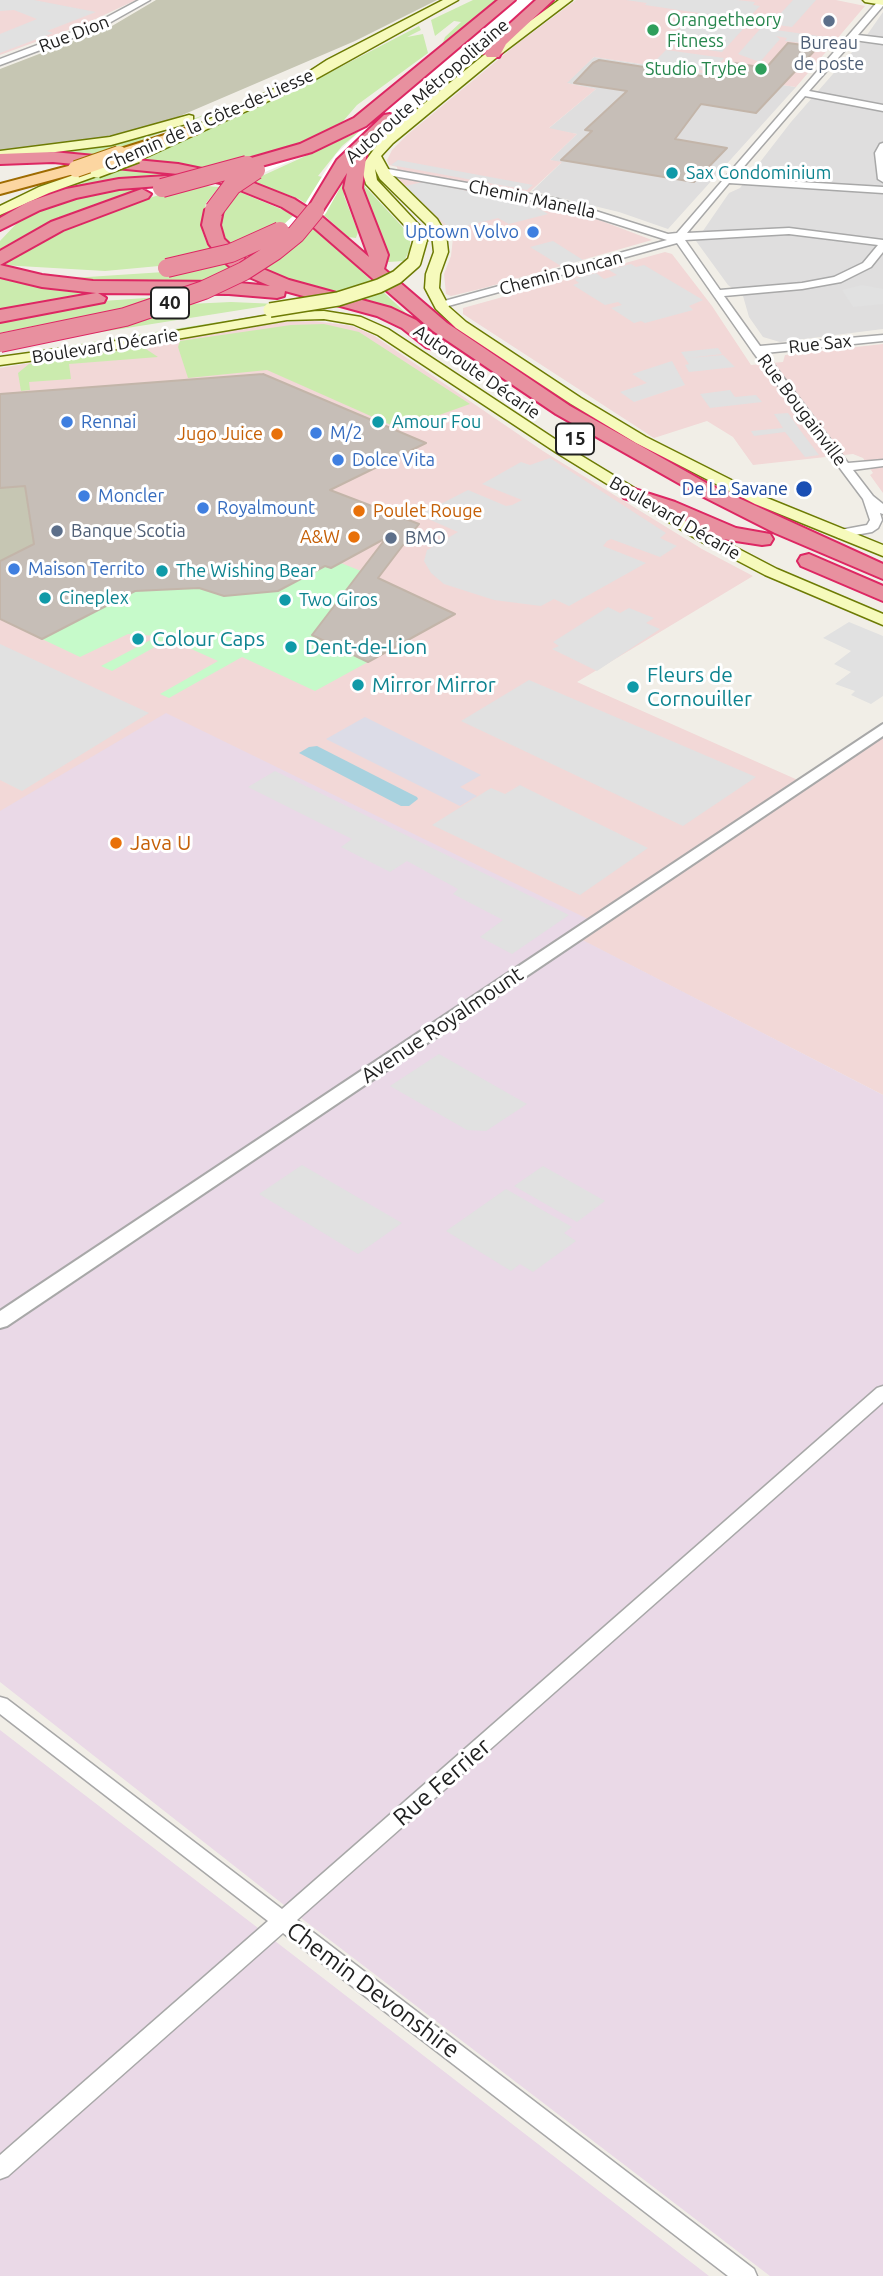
<!DOCTYPE html>
<meta charset="utf-8">
<style>
body{margin:0}
canvas{display:block;background:#f1eee7}
</style>
<canvas width="883" height="2276"></canvas>
<script>
const ctx = document.querySelector('canvas').getContext('2d');
ctx.lineJoin = 'round';
function paint(path, color) {
  ctx.fillStyle = color;
  ctx.fill(path, 'evenodd');
}
function poly(rows) {
  const path = new Path2D();
  for (const r of rows) {
    path.moveTo(r[0], r[1]);
    for (let i = 2; i < r.length; i += 2) path.lineTo(r[i], r[i + 1]);
  }
  return path;
}
function strokePath(path, color, width, dash) {
  ctx.strokeStyle = color;
  ctx.lineWidth = width;
  ctx.lineCap = dash ? 'butt' : 'round';
  ctx.setLineDash(dash || []);
  ctx.stroke(path);
}
function drawText(font, color, halo, rows, align = 'center') {
  ctx.font = font + ' Ubuntu,sans-serif';
  ctx.lineWidth = 6;
  ctx.setLineDash([]);
  ctx.textBaseline = 'middle';
  ctx.strokeStyle = halo;
  ctx.fillStyle = color;
  for (const [text, x, y, turn = 0] of rows) {
    ctx.save();
    ctx.translate(x, y);
    ctx.rotate((+turn || 0) * Math.PI / 180);
    ctx.textAlign = isNaN(turn) ? turn : align;
    if (halo) ctx.strokeText(text, 0, 0);
    ctx.fillText(text, 0, 0);
    ctx.restore();
  }
}
paint(poly([
 [883,12,883,329,780,342,763,337,749,317,743,296,728,285,696,241,729,193,740,188,791,122,867,35],
 [594,57,796,87,668,229,619,212,532,191,561,163,550,160,577,134,548,129,596,89,566,83]
]), '#dfdede');
paint(poly([
 [0,0,136,0,87,23,0,55],
 [576,0,836,0,865,6,796,87,594,57,567,83,596,89,549,128,577,134,550,160,562,162,521,200,599,220,652,240,484,288,451,296,446,294,444,274,451,256,453,238,441,222,400,182,397,167,389,165,387,160,392,150,407,135,517,44],
 [665,252,672,254,712,306,751,365,783,362,785,355,883,344,883,493,870,475,873,473,863,458,853,454,753,465,733,437,707,421,654,438,463,314,463,308],
 [314,321,352,326,373,335,543,451,702,549,753,576,577,682,809,785,883,737,883,1095,570,934,0,811,0,368,284,322]
]), '#f2d8d7');
paint(poly([
 [166,713,590,920,571,934,883,1095,883,2276,770,2276,284,1905,0,1682,0,811],
 [0,1730,288,1951,709,2276,0,2276]
]), '#ead9e7');
paint(poly([
 [156,0,437,0,355,41,159,125,97,140,0,153,0,69,112,26],
 [25,486,35,544,0,561,0,488]
]), '#c6c6b3');
paint(poly([
 [473,0,498,0,440,50,445,37,461,22,454,21,435,36,431,20],
 [419,26,421,30,407,37,423,34,428,53,357,105,338,127,323,135,289,149,208,171,137,161,325,75],
 [233,104,100,157,46,154,166,129],
 [360,131,342,146,318,176,344,182,344,196,358,232,356,238,348,237,326,217,299,199,251,181],
 [122,166,190,176,51,193,77,183],
 [360,181,410,235,410,249,404,261,388,262,372,226],
 [153,185,69,214,0,250,0,241,17,223,50,204,94,191],
 [193,185,219,187,206,203,201,227,206,242,214,253,159,266,105,271,2,265,54,233,112,209],
 [237,191,288,212,317,230,409,316,405,317,257,271,226,246,219,222,220,214],
 [222,261,235,269,205,285,137,285,57,279,164,272],
 [0,279,110,291,111,294,0,312],
 [174,296,138,305,0,333,0,320,103,301],
 [231,302,278,304,45,341,188,304],
 [307,308,318,310,36,353,35,351],
 [324,324,359,332,470,404,400,429,267,370,188,378,178,347,180,341,291,325],
 [143,347,158,357,69,364,71,379,29,382,30,390,21,391,18,373,29,364]
]), '#cbebae');
paint(poly([
 [341,563,361,571,312,635,368,662,315,691,242,657,169,698,160,694,218,661,169,639,112,671,101,666,158,636,128,634,80,657,42,639,135,591,199,588,224,596,278,591,325,566,331,568]
]), '#c6faca');
paint(poly([
 [0,0,34,0,96,12,47,31,53,33,0,53,0,34,37,19,14,10,0,11],
 [626,0,737,0,755,2,753,5,760,6,746,20,645,5,647,3],
 [793,0,816,0,792,27,771,24],
 [690,18,746,26,722,52,672,45,674,42,668,41],
 [761,28,826,37,819,45,785,41,787,38,776,36,780,39,760,62,738,54],
 [666,50,724,58,717,66,723,67,718,73,654,62],
 [398,160,533,185,527,190,391,165],
 [423,182,532,204,548,214,509,224,498,218,451,230,405,186],
 [553,241,583,260,561,266,530,247],
 [631,264,636,267,644,265,703,300,689,306,693,310,645,323,641,321,634,323,611,308,622,305,618,302,605,305,573,285,579,283,574,279,596,273,604,279,617,275,609,270],
 [862,285,883,289,883,304,853,307,842,290],
 [718,348,722,354,688,358,723,355,735,367,689,372,685,365,689,364,681,352],
 [672,361,685,385,634,402,620,392,647,383,632,374],
 [730,390,735,397,756,395,762,402,710,408,700,394],
 [788,413,800,430,819,455,805,457,785,432,754,436,751,431,783,428,774,414],
 [550,458,666,533,660,538,677,546,660,557,611,539,607,541,603,546,646,563,569,606,554,599,541,606,494,600,444,584,431,573,424,561,427,550,458,532,419,515,468,490,506,506,512,505,522,500,482,484,521,462,530,465],
 [608,607,620,613,629,608,654,618,646,623,660,629,597,671,552,649,559,646,553,642],
 [849,622,883,636,883,696,871,704,851,695,855,691,835,684,851,672,834,664,851,651,823,638],
 [0,644,149,713,22,791,0,780],
 [529,680,756,777,683,826,461,721],
 [275,771,569,915,512,954,480,937,503,920,453,894,458,889,407,861,390,872,341,847,352,839,248,787],
 [520,785,532,791,648,848,580,895,432,825,491,788,505,794],
 [439,1054,527,1104,486,1131,467,1130,390,1086],
 [302,1165,402,1223,358,1254,259,1194],
 [543,1166,605,1201,577,1222,514,1186],
 [506,1189,572,1227,564,1233,576,1241,533,1272,520,1264,511,1271,446,1231]
]), '#e1e1e1');
paint(poly([
 [365,717,481,775,460,787,477,796,460,806,326,739]
]), '#dcdce7');
paint(poly([
 [317,746,417,797,418,799,409,806,401,806,299,753,309,747]
]), '#a8d2df');
paint(poly([
 [498,0,549,0,537,3,400,122,377,144,346,188,345,179,326,213,309,233,265,268,183,294,273,246,175,264,283,225,303,207,336,154,360,131,256,176,242,185,221,210,205,210,214,195,239,173,164,190,117,205,82,219,0,265,0,250,58,218,153,185,239,163,302,144,345,124,361,114,440,50]
]), '#fff');
const building = poly([
 [788,43,818,47,756,113,701,104,675,139,727,148,694,182,561,160,592,131,585,130,627,91,574,83,593,63,599,60,721,79,734,63,766,68,788,43],
 [263,374,426,443,330,490,419,524,378,578,455,614,368,662,312,635,386,538,331,568,325,566,278,591,224,596,199,588,135,591,42,639,0,619,0,561,34,544,25,486,0,488,0,394,263,374]
]);
paint(building, '#c6beb7');
strokePath(building, '#c3b5a9', 2);
const minor = poly([
 [139,0,150,0,102,27,0,65,0,59,96,23,139,0],
 [879,0,883,0,883,6,858,35,883,38,883,44,854,40,809,91,883,105,883,111,805,96,734,178,883,187,883,193,729,183,687,233,789,228,883,240,883,252,871,267,841,282,802,289,724,296,760,346,883,335,883,341,765,353,848,463,883,460,883,466,853,470,873,496,883,504,883,514,880,513,882,520,878,528,872,532,839,538,833,534,835,531,867,525,870,520,863,499,753,352,677,243,441,308,437,307,437,303,667,240,556,205,382,174,377,171,382,168,558,199,668,234,677,233,879,0],
 [789,234,878,245,863,263,834,277,802,283,720,290,685,240,789,234],
 [883,143,883,182,878,179,875,153,880,144,883,143],
 [883,1386,883,1402,297,1920,754,2269,757,2276,728,2276,283,1933,8,2176,0,2179,0,2155,268,1921,0,1714,0,1697,7,1699,282,1909,877,1388,883,1386]
]);
const tertiary = poly([
 [883,724,883,736,7,1326,0,1328,0,1311,883,724]
]);
const secondary = poly([
 [443,0,458,0,312,81,142,159,132,159,131,156,304,75,327,60,443,0],
 [559,0,572,0,497,57,393,143,381,156,391,174,437,219,446,234,448,252,440,274,439,288,449,307,466,322,581,398,646,437,767,498,883,545,883,556,755,504,636,443,571,404,456,328,436,309,425,288,426,274,434,252,432,234,426,224,380,179,375,169,377,180,419,225,427,241,425,244,415,244,406,227,366,184,361,167,383,137,489,51,559,0],
 [863,0,883,0,883,5,865,2,863,0],
 [189,115,193,116,193,122,111,145,0,159,0,151,110,137,189,115],
 [97,167,104,171,102,174,49,193,0,215,0,206,39,187,97,167],
 [324,311,361,317,388,329,567,447,710,534,777,569,883,614,883,625,765,575,698,540,557,453,378,335,353,324,324,319,287,320,124,348,0,365,0,357,124,340,287,312,324,311]
]);
const primary = poly([
 [193,126,198,127,200,130,198,133,119,159,111,154,114,151,193,126],
 [76,164,84,169,81,172,0,194,0,184,76,164]
]);
const motorway = poly([
 [498,0,515,0,366,126,312,152,247,170,238,165,241,161,300,144,354,118,498,0],
 [536,0,553,0,506,44,499,57,487,57,485,54,493,39,536,0],
 [390,114,398,119,367,150,362,188,388,255,384,269,447,323,570,406,710,485,883,564,883,579,775,533,696,493,556,414,433,331,311,225,282,207,225,184,178,174,53,162,0,164,0,154,53,152,178,164,236,176,294,199,308,208,337,160,384,115,390,114],
 [347,173,344,188,369,257,320,215,347,173],
 [167,176,173,177,176,181,173,185,119,189,76,198,40,210,0,230,0,218,28,202,66,189,119,179,167,176],
 [142,189,151,194,148,198,63,230,0,265,0,251,51,222,142,189],
 [214,205,223,210,220,225,224,239,249,263,289,280,391,308,416,320,443,343,433,349,426,347,402,328,377,316,285,291,284,296,277,298,229,294,98,293,106,298,104,302,0,322,0,310,96,293,42,287,0,277,0,265,42,275,93,281,229,282,270,286,235,271,221,259,209,244,202,225,205,210,214,205],
 [631,488,675,502,736,528,770,534,773,539,770,544,762,545,723,539,661,510,624,498,621,494,624,490,631,488],
 [809,554,883,586,883,601,801,566,798,561,801,556,809,554]
]);
strokePath(minor, '#a8a8a8', 3);
strokePath(tertiary, '#a8a8a8', 4);
strokePath(secondary, '#6d7b04', 3);
strokePath(primary, '#9e6b00', 4);
strokePath(motorway, '#dd2763', 4);
paint(minor, '#fff');
paint(tertiary, '#fff');
paint(secondary, '#f6fabc');
paint(primary, '#fcd6a1');
paint(motorway, '#e8909f');
const secondaryBridge = poly([
 [97,171,137,156],
 [270,310,338,299,379,286,397,277,414,262,420,241]
]);
const primaryBridge = poly([
 [76,169,119,154]
]);
const motorwayBridge = poly([
 [162,188,247,165],
 [214,210,232,186,256,170],
 [167,268,231,253,280,231],
 [0,343,125,317,204,290,244,271,275,251,296,234,315,211]
]);
strokePath(secondaryBridge, '#6d7b04', 16, []);
strokePath(primaryBridge, '#9e6b00', 18, []);
strokePath(motorwayBridge, '#dd2763', 20, []);
strokePath(secondaryBridge, '#f6fabc', 13);
strokePath(primaryBridge, '#fcd6a1', 16);
strokePath(motorwayBridge, '#e8909f', 18);
for (const [x, y, r, color] of [
 [829,21,7,"#5c6f8a"],
 [653,30,7,"#2e9e5b"],
 [761,69,7,"#2e9e5b"],
 [672,173,7,"#0f9aa8"],
 [533,232,7,"#3f7fe0"],
 [67,422,7,"#3f7fe0"],
 [378,422,7,"#0f9aa8"],
 [316,433,7,"#3f7fe0"],
 [277,434,7,"#e8710a"],
 [338,460,7,"#3f7fe0"],
 [804,489,9,"#1a4fb4"],
 [84,496,7,"#3f7fe0"],
 [203,508,7,"#3f7fe0"],
 [359,511,7,"#e8710a"],
 [57,531,7,"#5c6f8a"],
 [354,537,7,"#e8710a"],
 [391,538,7,"#5c6f8a"],
 [14,569,7,"#3f7fe0"],
 [162,571,7,"#0f9aa8"],
 [45,598,7,"#0f9aa8"],
 [285,600,7,"#0f9aa8"],
 [138,639,7,"#0f9aa8"],
 [291,647,7,"#0f9aa8"],
 [358,685,7,"#0f9aa8"],
 [633,687,7,"#0f9aa8"],
 [116,843,7,"#e8710a"]
]) {
  const dot = new Path2D();
  dot.arc(x, y, r, 0, 2 * Math.PI);
  ctx.fillStyle = color;
  ctx.fill(dot);
  strokePath(dot, '#fff', 2.5);
}
drawText('18px', '#27864d', '#fff', [
 ["Orangetheory",667,20],
 ["Fitness",667,41],
 ["Studio Trybe",747,69,"right"]
], 'left');
drawText('18px', '#212121', '#fff', [
 ["Rue Dion",74,34,-21],
 ["Autoroute Métropolitaine",427,91,-41],
 ["Chemin de la Côte-de-Liesse",209,120,-24],
 ["Chemin Manella",532,199,12],
 ["Chemin Duncan",561,273,-15],
 ["Rue Sax",820,344,-6],
 ["Boulevard Décarie",105,346,-9],
 ["Autoroute Décarie",477,372,35],
 ["Rue Bougainville",802,410,53],
 ["Boulevard Décarie",675,518,30]
]);
drawText('18px', '#4e5e75', '#fff', [
 ["Bureau",829,43,"center"],
 ["de poste",829,64,"center"],
 ["Banque Scotia",71,531],
 ["BMO",405,538]
], 'left');
drawText('18px', '#0d838f', '#fff', [
 ["Sax Condominium",686,173],
 ["Amour Fou",392,422],
 ["The Wishing Bear",176,571],
 ["Cineplex",59,598],
 ["Two Giros",299,600]
], 'left');
drawText('18px', '#366cbe', '#fff', [
 ["Uptown Volvo",519,232,"right"],
 ["Rennai",81,422],
 ["M/2",330,433],
 ["Dolce Vita",352,460],
 ["Moncler",98,496],
 ["Royalmount",217,508],
 ["Maison Territo",28,569]
], 'left');
drawText('18px', '#c56008', '#fff', [
 ["Jugo Juice",263,434],
 ["Poulet Rouge",373,511,"left"],
 ["A&W",340,537]
], 'right');
drawText('18px', '#164399', '#fff', [
 ["De La Savane",788,489]
], 'right');
for (const [x, y, w] of [
 [170,303,38],
 [575,439,38]
]) {
  const box = new Path2D();
  box.roundRect(x - w / 2, y - 15.5, w, 31, 5);
  ctx.fillStyle = '#fff';
  ctx.fill(box);
  strokePath(box, '#212121', 2);
}
drawText('bold 19px', '#212121', null, [
 ["40",170,303],
 ["15",575,439]
]);
drawText('21px', '#0d838f', '#fff', [
 ["Colour Caps",152,639],
 ["Dent-de-Lion",305,647],
 ["Fleurs de",647,675],
 ["Cornouiller",647,699],
 ["Mirror Mirror",372,685]
], 'left');
drawText('21px', '#c56008', '#fff', [
 ["Java U",130,843]
], 'left');
drawText('21px', '#212121', '#fff', [
 ["Avenue Royalmount",442,1025,-34]
]);
drawText('24px', '#212121', '#fff', [
 ["Rue Ferrier",442,1782,-41],
 ["Chemin Devonshire",373,1990,37]
]);
</script>
